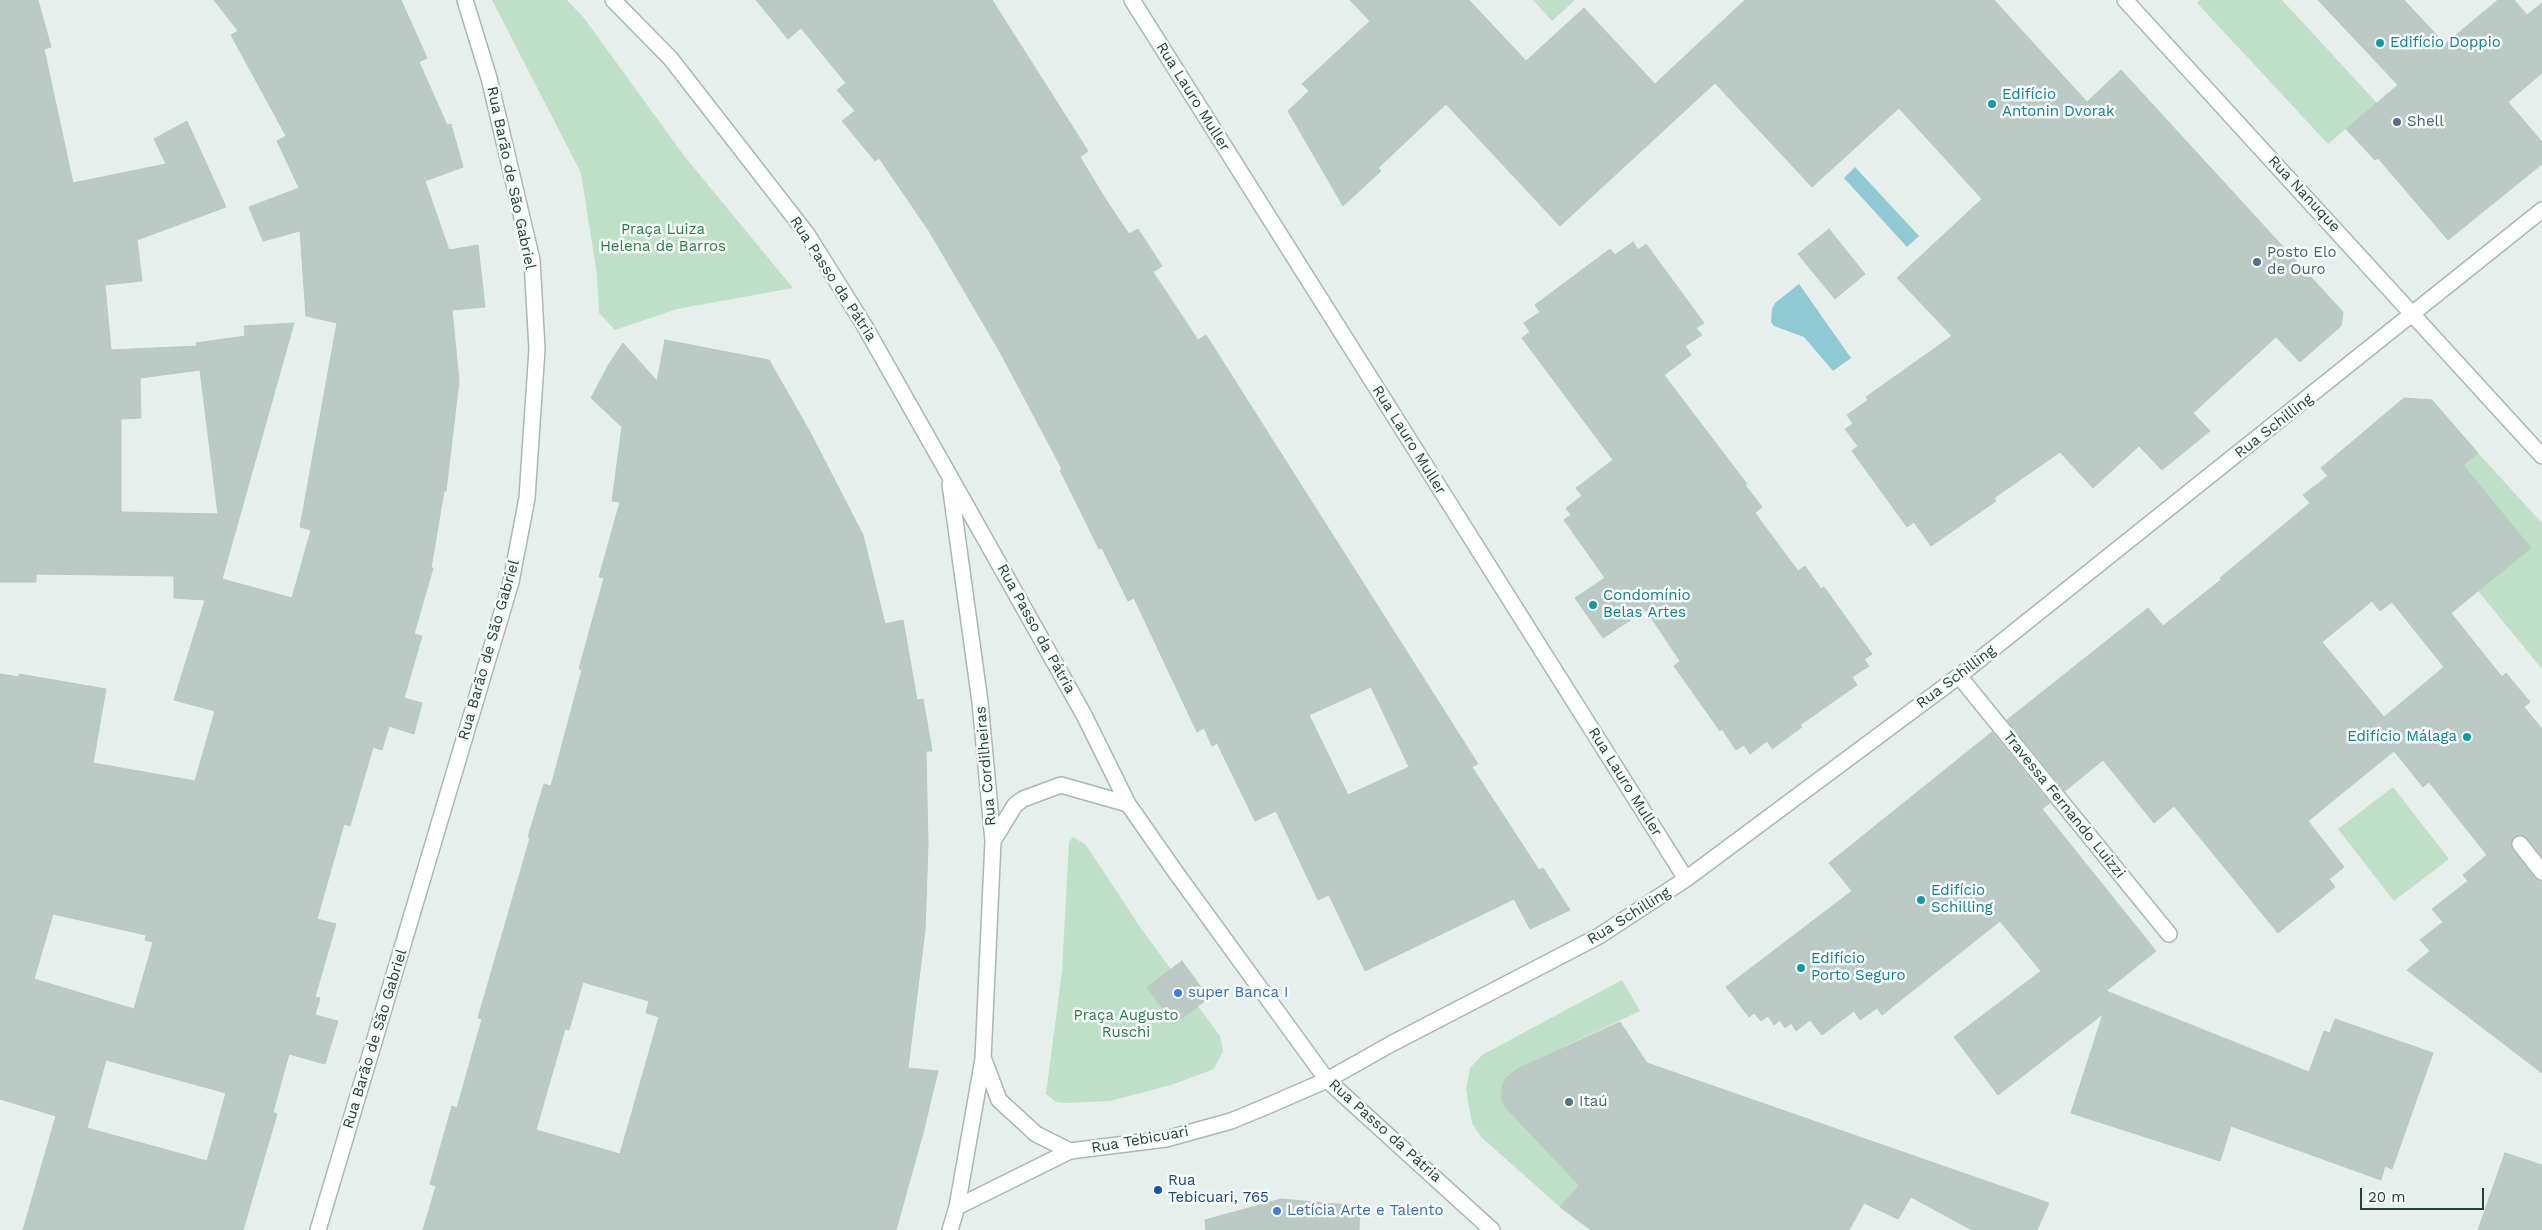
<!DOCTYPE html>
<meta charset="utf-8">
<style>
body{margin:0}
#map{position:relative;width:2542px;height:1230px;overflow:hidden;background:#e6efeb;font-family:"Work Sans",sans-serif}
canvas{display:block}
.scale{position:absolute;left:2360px;top:1188px;width:124px;height:22px;box-sizing:border-box;border:2px solid #24423a;border-top:0;padding-left:6px;font-size:15px;line-height:18px;white-space:nowrap;color:#24423a;-webkit-text-stroke:4px #f7fbf9;paint-order:stroke}
</style>
<div id="map">
<canvas width="2542" height="1230"></canvas>
<div class="scale">20 m</div>
</div>
<script>
const ctx = document.querySelector('canvas').getContext('2d');
ctx.lineJoin = 'round';
function paint(path, color) {
  ctx.fillStyle = color;
  ctx.fill(path, 'evenodd');
}
function poly(rows) {
  const path = new Path2D();
  for (const r of rows) {
    path.moveTo(r[0], r[1]);
    for (let i = 2; i < r.length; i += 2) path.lineTo(r[i], r[i + 1]);
  }
  return path;
}
function strokePath(path, color, width, dash) {
  ctx.strokeStyle = color;
  ctx.lineWidth = width;
  ctx.lineCap = dash ? 'butt' : 'round';
  ctx.setLineDash(dash || []);
  ctx.stroke(path);
}
function drawText(font, color, halo, rows, align = 'center') {
  ctx.font = font + ' "Work Sans",sans-serif';
  ctx.lineWidth = 5;
  ctx.setLineDash([]);
  ctx.textBaseline = 'middle';
  ctx.strokeStyle = halo;
  ctx.fillStyle = color;
  for (const [text, x, y, turn = 0] of rows) {
    ctx.save();
    ctx.translate(x, y);
    ctx.rotate((+turn || 0) * Math.PI / 180);
    ctx.textAlign = isNaN(turn) ? turn : align;
    if (halo) ctx.strokeText(text, 0, 0);
    ctx.fillText(text, 0, 0);
    ctx.restore();
  }
}
paint(poly([
 [492,0,567,0,584,18,685,157,793,288,677,309,615,330,599,313,597,275,581,173],
 [1533,0,1575,0,1552,21],
 [2200,0,2282,0,2377,103,2328,144,2197,3],
 [2478,453,2542,523,2542,669,2478,591,2530,548,2479,485,2460,467],
 [2393,787,2449,859,2394,901,2338,829],
 [1073,837,1086,845,1140,927,1220,1036,1223,1051,1214,1069,1171,1085,1110,1101,1069,1103,1056,1102,1046,1094,1062,971,1069,842],
 [1622,980,1640,1011,1517,1069,1506,1078,1502,1086,1502,1100,1506,1108,1579,1184,1560,1207,1481,1137,1472,1123,1466,1090,1470,1068,1482,1055]
]), '#bfe0c8');
paint(poly([
 [1855,167,1919,236,1907,247,1844,178],
 [1799,284,1851,358,1833,371,1804,337,1774,326,1771,322,1772,309,1775,303]
]), '#8ec9d4');
const building = poly([
 [0,0,38,0,51,47,44,49,73,183,166,164,154,139,187,121,226,207,137,240,142,281,105,285,111,350,197,346,196,343,245,336,244,326,294,323,222,579,292,598,311,530,300,527,337,323,306,316,300,231,263,241,249,207,299,188,277,141,286,136,231,35,238,31,214,0,401,0,427,58,419,62,447,125,451,124,463,167,425,181,449,250,478,245,485,307,452,310,459,381,446,491,444,491,431,568,433,568,414,634,422,636,404,698,422,703,414,734,389,726,382,750,373,747,350,826,344,824,317,919,336,924,315,997,320,998,315,1015,338,1021,325,1064,289,1054,273,1112,277,1114,243,1230,23,1230,56,1116,0,1099,0,674,19,677,19,674,106,689,93,763,195,781,215,711,174,700,205,600,174,598,174,576,36,574,36,582,0,582,0,0],
 [200,370,218,514,121,512,121,419,141,418,140,378,200,370],
 [53,914,146,935,145,940,153,942,134,1009,34,979,53,914],
 [106,1060,226,1093,207,1161,87,1128,106,1060],
 [756,0,992,0,1088,151,1080,157,1106,200,1129,234,1138,229,1162,266,1153,272,1198,340,1206,335,1478,764,1472,767,1539,870,1543,868,1570,910,1530,929,1514,899,1365,971,1329,895,1318,900,1276,811,1255,821,1217,743,1212,746,1204,728,1197,732,1134,598,1128,601,1102,548,1099,549,1060,470,1062,469,1000,352,929,231,879,158,875,161,842,121,855,111,837,90,846,83,801,28,788,39,756,0],
 [1371,687,1409,767,1348,795,1309,715,1371,687],
 [1350,0,1469,0,1526,61,1584,8,1655,84,1745,0,1994,0,2087,102,2121,70,2343,312,2341,326,2300,362,2276,337,2193,413,2210,431,2162,470,2139,446,2093,488,2060,452,1994,498,1996,501,1931,546,1914,522,1907,527,1852,451,1858,446,1845,429,1853,424,1847,415,1868,400,1866,397,1952,336,1897,278,1982,199,1899,108,1812,187,1715,83,1560,226,1446,104,1378,168,1381,171,1343,206,1288,111,1309,91,1302,84,1370,21,1350,0],
 [2318,0,2404,0,2445,44,2498,0,2514,0,2527,15,2542,3,2542,73,2508,102,2542,142,2542,164,2448,240,2378,158,2375,160,2346,129,2398,85,2318,0],
 [1829,229,1865,274,1835,299,1798,254,1829,229],
 [1633,242,1638,250,1646,244,1704,323,1696,328,1702,335,1685,346,1691,355,1664,375,1747,484,1745,485,1762,507,1755,513,1798,571,1805,566,1821,589,1824,587,1872,654,1864,659,1869,666,1852,677,1857,685,1800,725,1802,727,1772,749,1767,741,1750,754,1744,745,1736,750,1722,729,1720,731,1674,666,1680,661,1646,610,1603,638,1575,598,1605,578,1564,520,1571,515,1566,508,1582,496,1576,488,1613,460,1522,338,1530,332,1524,323,1540,312,1535,305,1610,249,1615,255,1633,242],
 [665,340,769,360,810,432,863,535,885,624,903,620,917,700,923,699,932,751,926,751,928,845,925,930,908,1068,938,1071,923,1133,896,1230,423,1230,436,1186,430,1184,452,1106,457,1108,482,1019,478,1018,530,838,528,837,544,784,551,786,582,670,579,669,604,578,599,577,620,502,612,501,622,427,591,398,609,364,623,343,657,381,665,340],
 [583,982,649,1001,646,1013,659,1017,620,1154,536,1130,565,1029,569,1030,583,982],
 [2404,398,2432,400,2478,453,2463,465,2531,548,2451,613,2502,677,2506,673,2530,702,2524,707,2542,729,2542,857,2523,835,2515,836,2511,845,2535,878,2542,881,2542,1073,2407,970,2430,951,2420,940,2443,922,2432,909,2468,881,2463,875,2487,855,2429,782,2423,787,2394,751,2308,821,2344,867,2329,879,2335,887,2278,933,2174,806,2154,823,2103,760,2065,791,2007,720,2148,608,2163,626,2222,579,2220,578,2310,503,2303,495,2328,476,2321,468,2404,398],
 [2372,601,2380,611,2392,602,2444,667,2384,717,2322,642,2372,601],
 [1992,732,2050,803,2042,809,2156,951,2106,991,2309,1072,2324,1031,2330,1033,2335,1019,2433,1053,2392,1169,2385,1166,2381,1180,2231,1126,2220,1161,2071,1113,2103,1014,1998,1095,1954,1037,2041,971,2000,921,1882,1015,1877,1008,1860,1020,1854,1011,1822,1035,1810,1020,1796,1031,1791,1023,1785,1028,1780,1020,1774,1025,1768,1016,1761,1021,1754,1013,1749,1017,1726,987,1852,891,1829,863,1992,732],
 [1182,961,1209,998,1174,1024,1147,987,1182,961],
 [1620,1022,1647,1063,2049,1203,2037,1230,1972,1230,1911,1197,1898,1219,1864,1203,1849,1230,1591,1230,1560,1207,1579,1185,1506,1108,1502,1100,1502,1086,1506,1078,1517,1069,1620,1022],
 [2505,1153,2542,1165,2542,1230,2478,1230,2505,1153],
 [1281,1199,1360,1206,1359,1230,1206,1230,1205,1220,1281,1199]
]);
paint(building, '#bbcac4');
strokePath(building, '#b8c9c2', 1);
const minor = poly([
 [613,0,671,59,807,234,864,325,949,475,1084,715,1128,804,1177,874,1327,1080,1492,1230],
 [1132,0,1686,879],
 [2125,0,2542,456],
 [1959,676,2169,934],
 [993,841,1015,805,1023,799,1061,785,1128,804],
 [2520,844,2542,872],
 [984,1060,999,1100,1036,1134,1070,1151],
 [957,1207,1070,1151,1166,1139,1231,1121,1265,1107,1327,1080,1391,1044,1599,936,1686,879,1959,676,2542,210],
 [318,1230,511,582,527,498,537,349,532,260,489,78,465,0],
 [950,1230,957,1207,983,1059,993,841,980,702,950,484]
]);
strokePath(minor, '#a8b8b2', 18);
strokePath(minor, '#fff', 15);
for (const [x, y, r, color] of [
 [2380,43,5,"#0f9aa8"],
 [1992,104,5,"#0f9aa8"],
 [2397,122,5,"#5c6f8a"],
 [2257,262,5,"#5c6f8a"],
 [1593,605,5,"#0f9aa8"],
 [2467,737,5,"#0f9aa8"],
 [1921,900,5,"#0f9aa8"],
 [1801,968,5,"#0f9aa8"],
 [1178,993,5,"#3f7fe0"],
 [1569,1102,5,"#5c6f8a"],
 [1158,1190,5,"#1a4fb4"],
 [1277,1211,5,"#3f7fe0"]
]) {
  const dot = new Path2D();
  dot.arc(x, y, r, 0, 2 * Math.PI);
  ctx.fillStyle = color;
  ctx.fill(dot);
  strokePath(dot, '#f7fbf9', 2);
}
drawText('15px', '#0d838f', '#f7fbf9', [
 ["Edifício Doppio",2390,43],
 ["Edifício",2002,95],
 ["Antonin Dvorak",2002,112],
 ["Condomínio",1603,596],
 ["Belas Artes",1603,613],
 ["Edifício Málaga",2457,737,"right"],
 ["Edifício",1931,891],
 ["Schilling",1931,908],
 ["Edifício",1811,959],
 ["Porto Seguro",1811,976]
], 'left');
drawText('15px', '#24423a', '#f7fbf9', [
 ["Rua Lauro Muller",1193,97,58],
 ["Rua Barão de São Gabriel",511,178,78],
 ["Rua Nanuque",2304,194,47],
 ["Rua Passo da Pátria",833,279,57],
 ["Rua Schilling",2274,426,-38],
 ["Rua Lauro Muller",1409,440,58],
 ["Rua Passo da Pátria",1036,629,61],
 ["Rua Barão de São Gabriel",489,650,-74],
 ["Rua Schilling",1956,677,-37],
 ["Rua Cordilheiras",986,766,-95],
 ["Rua Lauro Muller",1625,782,58],
 ["Travessa Fernando Luizzi",2064,805,51],
 ["Rua Schilling",1629,916,-32],
 ["Rua Barão de São Gabriel",375,1039,-73],
 ["Rua Passo da Pátria",1385,1131,42],
 ["Rua Tebicuari",1140,1140,-10]
]);
drawText('15px', '#4e5e75', '#f7fbf9', [
 ["Shell",2407,122],
 ["Posto Elo",2267,253],
 ["de Ouro",2267,270],
 ["Itaú",1579,1102]
], 'left');
drawText('15px', '#2d7a4b', '#f7fbf9', [
 ["Praça Luiza",663,230],
 ["Helena de Barros",663,247],
 ["Praça Augusto",1126,1016],
 ["Ruschi",1126,1033]
]);
drawText('15px', '#366cbe', '#f7fbf9', [
 ["super Banca I",1188,993],
 ["Letícia Arte e Talento",1287,1211]
], 'left');
drawText('15px', '#164399', '#f7fbf9', [
 ["Rua",1168,1181],
 ["Tebicuari, 765",1168,1198]
], 'left');
</script>
